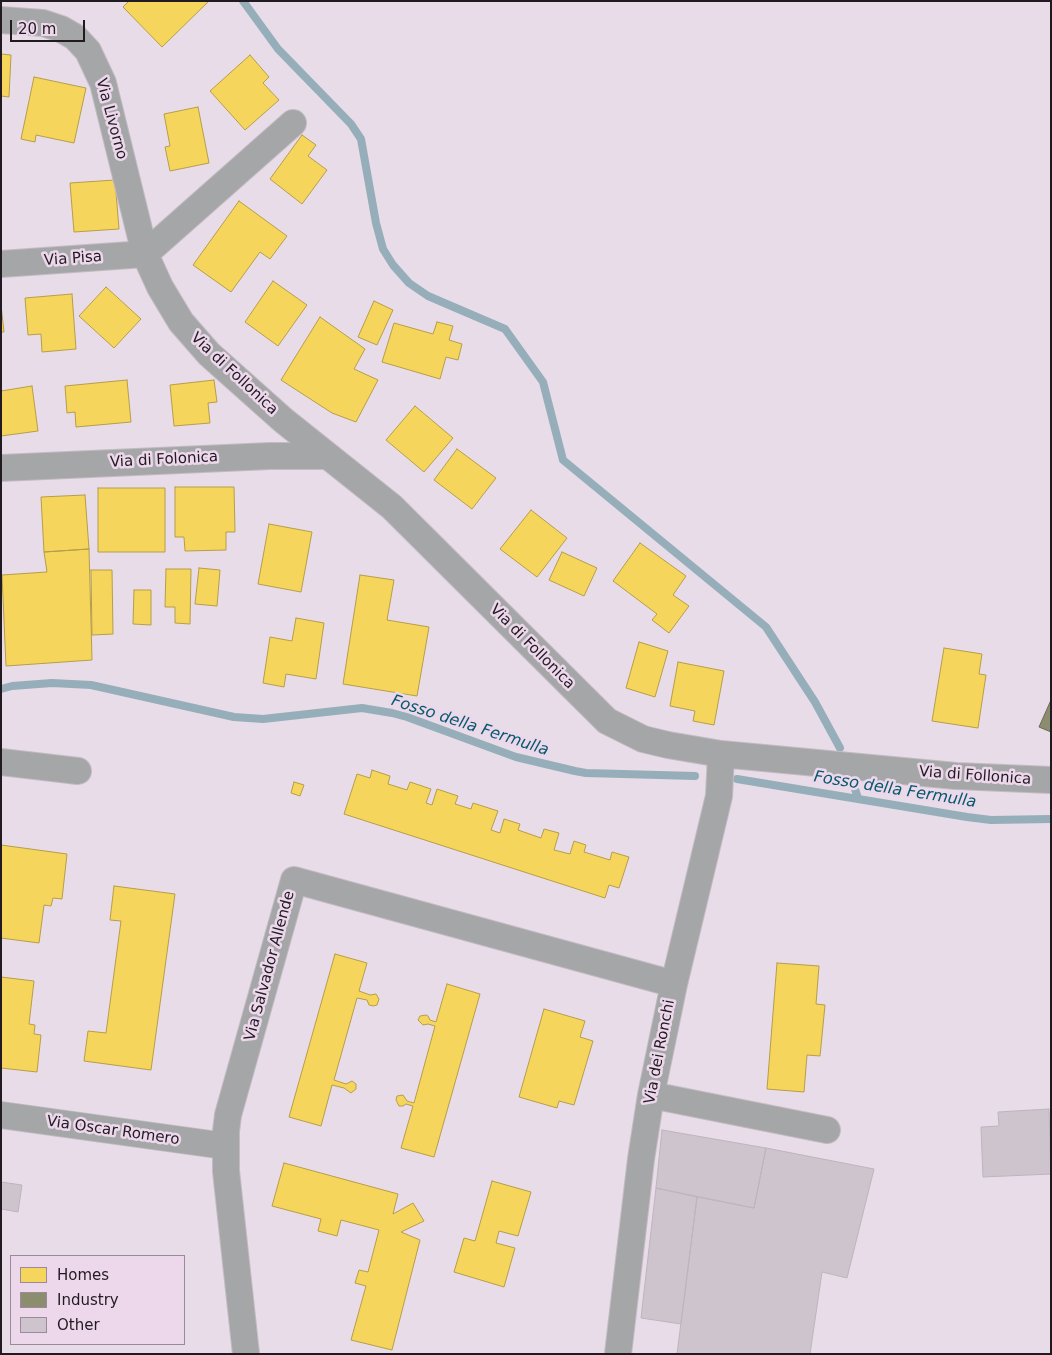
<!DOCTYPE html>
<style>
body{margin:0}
#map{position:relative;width:1052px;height:1355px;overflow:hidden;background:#e7dce7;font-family:"DejaVu Sans",sans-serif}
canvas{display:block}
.frame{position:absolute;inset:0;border:2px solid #211a21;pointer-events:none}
.legend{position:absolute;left:10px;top:1255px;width:175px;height:90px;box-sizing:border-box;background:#ecd7eb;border:1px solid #9b8b9a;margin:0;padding:6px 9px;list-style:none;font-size:15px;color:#211a21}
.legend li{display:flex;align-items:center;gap:10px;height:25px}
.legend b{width:25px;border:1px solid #9b8b9a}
.scale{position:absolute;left:10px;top:20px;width:75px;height:22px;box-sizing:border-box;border:2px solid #211a21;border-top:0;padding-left:6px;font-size:15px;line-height:18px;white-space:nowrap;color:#211a21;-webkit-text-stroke:4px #ecd7eb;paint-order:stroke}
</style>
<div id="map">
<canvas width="1052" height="1355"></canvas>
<div class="frame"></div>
<ul class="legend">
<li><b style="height:14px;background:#f6d55c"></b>Homes</li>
<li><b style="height:14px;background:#8c8c6e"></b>Industry</li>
<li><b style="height:14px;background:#cec4ce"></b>Other</li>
</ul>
<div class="scale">20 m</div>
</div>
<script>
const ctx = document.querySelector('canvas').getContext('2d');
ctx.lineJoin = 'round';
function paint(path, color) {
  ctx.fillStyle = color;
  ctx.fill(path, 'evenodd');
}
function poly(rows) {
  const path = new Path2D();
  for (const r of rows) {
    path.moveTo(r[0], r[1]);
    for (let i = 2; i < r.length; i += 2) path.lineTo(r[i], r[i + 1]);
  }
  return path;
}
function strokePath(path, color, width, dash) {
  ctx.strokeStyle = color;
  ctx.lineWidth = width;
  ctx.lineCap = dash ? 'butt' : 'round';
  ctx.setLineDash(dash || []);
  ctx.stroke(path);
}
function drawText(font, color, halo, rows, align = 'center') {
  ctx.font = font + ' "DejaVu Sans",sans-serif';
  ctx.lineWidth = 5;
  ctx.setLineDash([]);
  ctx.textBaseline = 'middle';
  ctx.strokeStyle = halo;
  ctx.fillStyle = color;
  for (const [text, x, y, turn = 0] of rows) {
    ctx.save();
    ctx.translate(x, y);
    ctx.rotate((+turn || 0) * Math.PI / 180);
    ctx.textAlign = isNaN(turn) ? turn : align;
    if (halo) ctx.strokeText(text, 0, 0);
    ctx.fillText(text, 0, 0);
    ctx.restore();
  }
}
const homes = poly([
 [129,1,209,1,162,47,123,7,129,1],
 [1,54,11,55,9,97,1,96,1,54],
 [250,55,269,77,263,83,279,100,245,130,210,91,250,55],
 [34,77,86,88,74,143,36,135,35,142,21,139,34,77],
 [198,107,209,163,170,171,165,147,170,146,164,114,198,107],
 [302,135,316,145,308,156,327,170,302,204,270,179,302,135],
 [115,180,119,229,74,232,70,183,115,180],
 [239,201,287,236,270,259,260,252,231,292,193,265,239,201],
 [273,281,307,305,278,346,245,322,273,281],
 [106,287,141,319,114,348,79,316,106,287],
 [72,294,76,349,42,352,41,334,28,335,25,298,72,294],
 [374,301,393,310,377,345,358,337,374,301],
 [1,305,4,332,1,332,1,305],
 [320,317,365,349,354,369,378,380,356,422,332,413,281,380,320,317],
 [437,322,453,326,449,340,462,344,458,360,446,357,440,379,382,362,394,323,433,334,437,322],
 [127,380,131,422,76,427,75,412,67,413,65,386,127,380],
 [214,380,217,402,208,403,210,423,174,426,170,385,214,380],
 [32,386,38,431,1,436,1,391,32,386],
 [415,406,453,438,424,472,386,440,415,406],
 [457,449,496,478,472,509,434,480,457,449],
 [175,487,234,487,235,532,226,532,226,550,185,551,184,537,175,537,175,487],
 [98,488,165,488,165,552,98,552,98,488],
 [85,495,89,549,44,552,41,497,85,495],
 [531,510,567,538,537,577,500,549,531,510],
 [269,524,312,532,301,592,258,584,269,524],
 [640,543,686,576,673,595,689,606,669,633,652,620,657,614,613,581,640,543],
 [89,549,92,660,6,666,2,575,47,572,44,552,89,549],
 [562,552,597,568,584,596,549,580,562,552],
 [199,568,220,570,217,606,195,604,199,568],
 [166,569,191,569,190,624,175,623,175,607,165,607,166,569],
 [91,570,112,570,113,634,92,635,91,570],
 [360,575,394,580,387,620,429,627,417,696,343,684,360,575],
 [134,590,151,590,151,625,133,624,134,590],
 [296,618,324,623,316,679,286,674,284,687,263,683,270,637,292,641,296,618],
 [639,642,668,651,655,697,626,688,639,642],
 [944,648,982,654,979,674,986,675,978,728,932,721,944,648],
 [678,662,724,671,714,725,693,721,695,711,670,706,678,662],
 [372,770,390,776,388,784,407,790,410,782,431,789,426,803,432,805,437,789,458,796,455,804,471,809,473,803,498,811,491,830,500,833,504,819,520,824,518,830,541,838,544,829,559,833,554,850,570,854,574,841,586,845,584,852,610,860,612,852,629,857,619,888,609,885,605,898,344,814,357,774,370,778,372,770],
 [294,782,304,785,300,796,291,793,294,782],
 [1,845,67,854,62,899,53,898,51,906,44,905,39,943,1,938,1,845],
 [114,886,175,894,151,1070,84,1061,88,1031,106,1033,121,921,110,920,114,886],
 [335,954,367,963,359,991,370,995,376,994,379,999,377,1005,373,1006,369,1005,367,1000,357,998,334,1080,346,1084,352,1081,356,1084,356,1089,351,1093,344,1088,332,1085,321,1126,289,1117,335,954],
 [777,963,819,966,816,1004,825,1005,820,1056,807,1055,804,1092,767,1089,777,963],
 [1,977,34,981,29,1024,35,1025,34,1034,41,1035,37,1072,1,1068,1,977],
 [447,984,480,994,434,1157,401,1148,413,1106,406,1104,403,1106,399,1106,396,1100,397,1096,403,1095,407,1101,414,1103,435,1026,428,1024,423,1025,418,1020,420,1016,426,1015,428,1016,430,1020,436,1022,447,984],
 [544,1009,585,1021,580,1037,593,1041,574,1105,559,1101,557,1108,519,1097,544,1009],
 [284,1163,398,1194,393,1214,413,1203,424,1221,401,1232,420,1240,392,1350,351,1340,366,1286,355,1283,359,1270,368,1272,379,1230,341,1220,337,1236,318,1231,321,1219,272,1206,284,1163],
 [492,1181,531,1192,518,1236,499,1231,496,1243,515,1248,504,1287,454,1272,464,1238,475,1241,492,1181]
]);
paint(homes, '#f6d55c');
strokePath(homes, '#b69d4a', 1);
const industry = poly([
 [1051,700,1051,732,1039,727,1051,700]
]);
paint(industry, '#8c8c6e');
strokePath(industry, '#6c6a57', 1);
strokePath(poly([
 [243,1,278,49,351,124,361,139,376,223,383,249,393,265,409,283,428,296,505,329,543,382,563,460,766,627,815,702,840,748],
 [1,689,12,686,52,683,91,685,234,717,263,719,362,708,392,713,407,717,516,757,575,771,586,773,695,776],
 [851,777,858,798],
 [737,779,967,817,991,820,1051,819]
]), '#96aeb9', 8);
const building = poly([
 [1049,1109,1051,1174,983,1177,981,1127,999,1126,998,1112,1049,1109],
 [662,1130,766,1148,754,1208,656,1188,662,1130],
 [766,1148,874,1169,847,1278,822,1272,810,1354,677,1354,697,1197,754,1208,766,1148],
 [1,1182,22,1185,18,1212,1,1209,1,1182],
 [656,1188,697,1197,681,1324,641,1318,656,1188]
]);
paint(building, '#cec4ce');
strokePath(building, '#bdb4bc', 1);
const minor = poly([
 [1,20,43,23,61,29,75,37,88,51,103,83,145,254,160,287,181,322,209,354,283,420,392,507,607,721,643,739,668,745,721,754,956,776,1051,780],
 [145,254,293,123],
 [1,264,145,254],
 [1,468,270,456,328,456],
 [1,762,78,771],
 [651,1095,827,1130],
 [1,1115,225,1146],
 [246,1354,226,1171,226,1131,228,1115,294,880,674,984],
 [618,1354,641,1159,651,1095,674,984,719,796,721,754]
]);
strokePath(minor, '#c3bac3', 28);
strokePath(minor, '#a5a6a8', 26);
drawText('15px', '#211a21', '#ecd7eb', [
 ["Via Livorno",111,119,75],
 ["Via Pisa",73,259,-4],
 ["Via di Follonica",234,374,43],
 ["Via di Folonica",164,460,-3],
 ["Via di Follonica",532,647,45],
 ["Via di Follonica",975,776,4],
 ["Via Salvador Allende",270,966,-75],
 ["Via dei Ronchi",660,1052,-79],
 ["Via Oscar Romero",113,1131,8]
]);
drawText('italic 16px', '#055a6b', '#ecd7eb', [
 ["Fosso della Fermulla",470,726,18],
 ["Fosso della Fermulla",895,790,9]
]);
</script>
